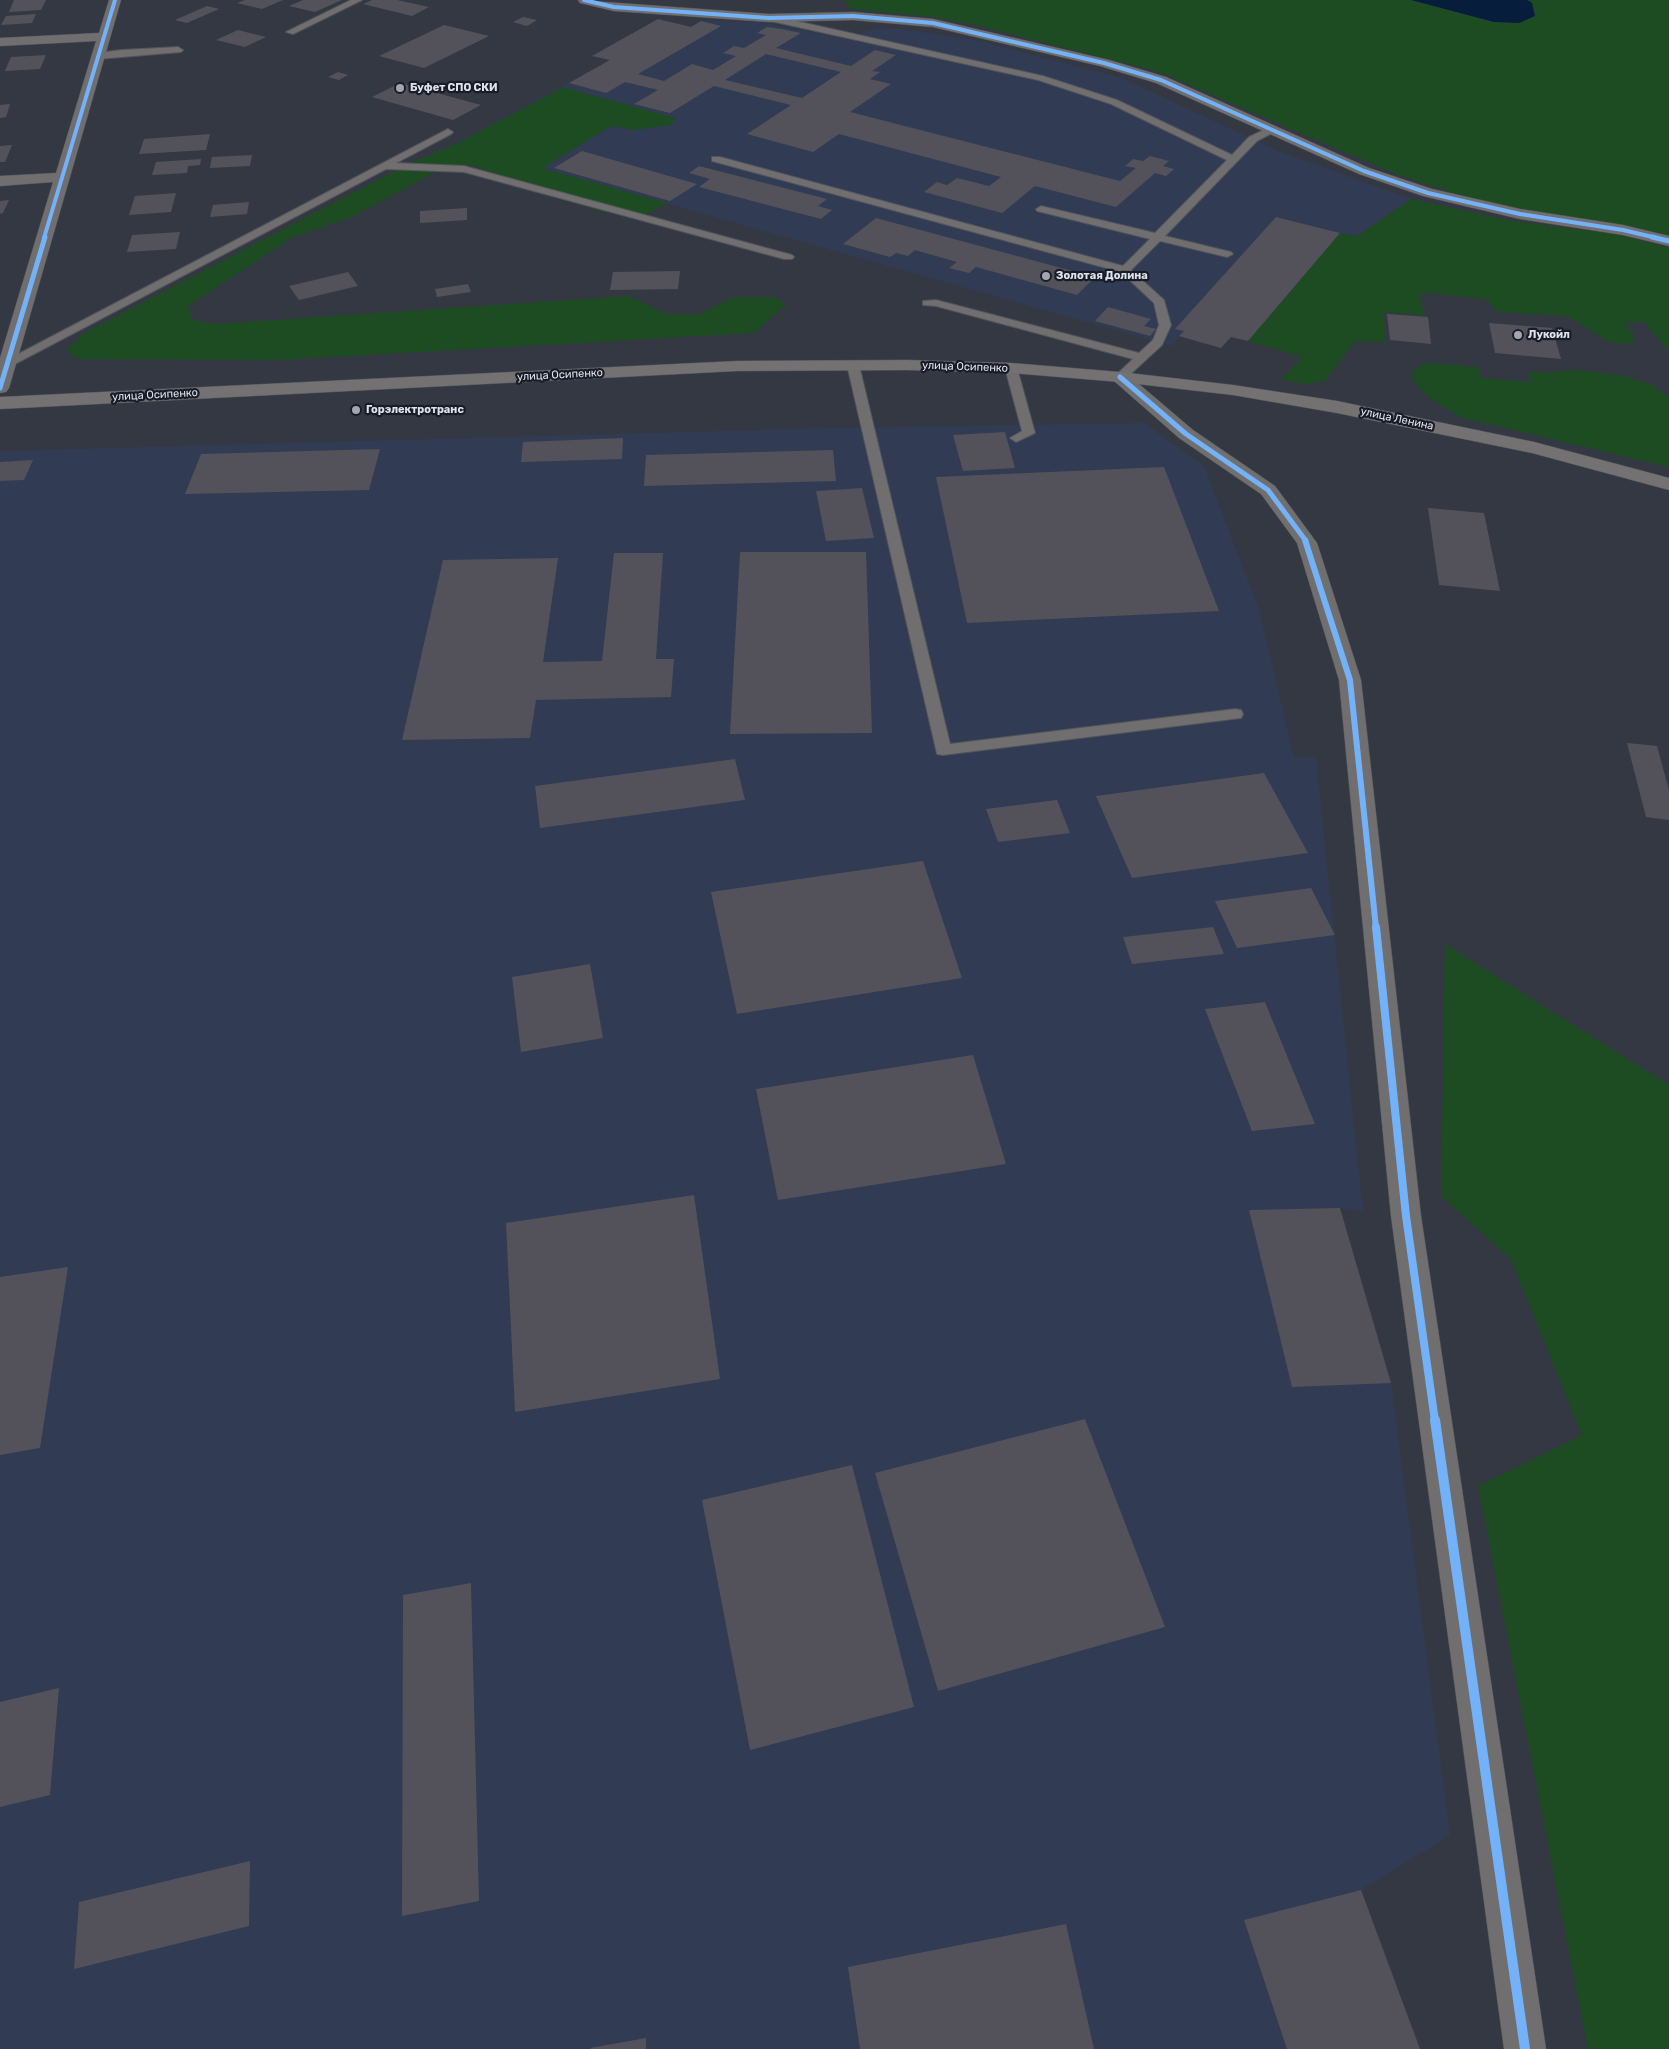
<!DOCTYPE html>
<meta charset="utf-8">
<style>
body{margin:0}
canvas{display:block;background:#333843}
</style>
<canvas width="1669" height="2049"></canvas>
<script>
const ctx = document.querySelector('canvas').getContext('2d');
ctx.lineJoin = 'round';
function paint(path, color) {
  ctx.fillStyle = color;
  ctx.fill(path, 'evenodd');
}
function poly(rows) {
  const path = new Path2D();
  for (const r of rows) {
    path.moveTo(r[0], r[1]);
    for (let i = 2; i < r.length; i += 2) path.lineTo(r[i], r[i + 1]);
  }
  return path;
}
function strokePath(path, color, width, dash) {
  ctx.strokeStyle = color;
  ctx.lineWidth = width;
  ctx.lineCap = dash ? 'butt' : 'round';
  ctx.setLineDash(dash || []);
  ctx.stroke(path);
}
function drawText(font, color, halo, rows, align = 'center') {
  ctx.font = font + ' Rubik,sans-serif';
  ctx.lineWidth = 4.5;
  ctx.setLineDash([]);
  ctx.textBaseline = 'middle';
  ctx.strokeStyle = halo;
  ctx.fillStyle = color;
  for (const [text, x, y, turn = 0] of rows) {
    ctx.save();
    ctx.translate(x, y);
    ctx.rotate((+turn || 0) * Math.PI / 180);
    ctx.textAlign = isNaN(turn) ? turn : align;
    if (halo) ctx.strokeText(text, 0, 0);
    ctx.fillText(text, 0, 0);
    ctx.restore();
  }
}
paint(poly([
 [658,19,690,27,701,21,761,22,849,40,867,30,893,28,970,39,1122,78,1278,151,1411,199,1357,236,1340,233,1248,341,1231,337,1221,348,1179,337,1172,346,456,144,609,61,592,56],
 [1144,423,1204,466,1259,609,1294,758,1316,758,1363,1211,1340,1208,1391,1383,1450,1835,1361,1890,1420,2049,0,2049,0,451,833,428]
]), '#313b53');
paint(poly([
 [845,0,1411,0,1494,22,1519,23,1535,16,1532,3,1527,0,1669,0,1669,236,1630,226,1526,210,1467,197,1398,175,1159,72,972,24,924,16,851,9],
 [563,87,676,118,671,125,634,130,611,126,543,168,667,203,645,215,602,212,472,165,446,166,352,217,293,237,188,306,192,320,216,324,629,296,667,314,700,314,733,297,775,297,786,304,754,333,278,360,78,359,66,351,84,333,412,162,456,144],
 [1411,199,1513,221,1620,235,1669,248,1669,352,1644,322,1624,323,1634,335,1633,342,1619,344,1609,342,1567,316,1498,312,1486,299,1420,292,1424,315,1384,312,1385,342,1355,341,1325,381,1306,384,1281,380,1302,357,1248,341,1340,233,1357,236],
 [1427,363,1478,367,1481,378,1530,382,1529,371,1548,373,1575,370,1621,375,1650,384,1669,397,1669,467,1460,417,1428,397,1411,378,1416,368],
 [1445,944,1669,1085,1669,2049,1588,2049,1478,1486,1582,1435,1511,1259,1441,1196]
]), '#1d4c22');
paint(poly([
 [1411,0,1527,0,1532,3,1535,16,1519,23,1494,22]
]), '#061d3b');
paint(poly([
 [14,0,46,0,41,10,9,12],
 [245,0,283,0,262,9,237,3],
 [303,0,342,0,315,12,289,6],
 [372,0,397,0,429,7,412,16,363,4],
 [207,6,219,9,187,23,175,20],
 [36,14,32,23,1,25,6,16],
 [523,17,537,20,527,26,513,22],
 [658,19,691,27,701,21,721,26,638,74,664,81,692,64,713,70,736,56,723,53,734,46,744,48,766,35,757,33,767,27,782,29,801,33,776,48,851,66,875,50,896,55,872,71,880,72,870,79,891,84,850,112,1120,181,1136,168,1125,166,1133,159,1143,161,1150,156,1169,161,1163,166,1174,169,1166,176,1155,173,1116,207,1035,186,1002,213,924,192,937,182,947,185,957,178,989,186,1001,177,839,134,813,152,747,134,791,105,714,86,670,113,634,104,658,90,625,82,606,93,569,83,610,60,592,56],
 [766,54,841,72,802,98,725,80],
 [444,25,489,36,424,68,379,56],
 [238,30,266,37,245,47,216,40],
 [46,55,40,69,5,71,11,57],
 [338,72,348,75,339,80,328,77],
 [400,83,481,105,453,120,372,97],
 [10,104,6,117,0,118,0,105],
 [210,134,206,150,139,154,144,139],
 [12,145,5,162,0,162,0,146],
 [582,151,697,184,670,201,554,168],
 [252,155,250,166,210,168,212,157],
 [201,159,200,165,188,166,187,173,152,175,156,162],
 [699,166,827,199,818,206,832,210,821,219,699,187,710,179,689,173],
 [176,193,171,212,129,215,135,196],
 [9,200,3,213,0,214,0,201],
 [249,202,247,214,210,217,213,205],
 [467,208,467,220,420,223,420,211],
 [1276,217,1340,233,1248,341,1231,337,1221,348,1179,336,1184,331,1175,329],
 [876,218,1095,277,1077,295,976,267,969,273,949,268,957,262,915,250,908,256,896,253,890,257,843,244],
 [180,232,176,249,127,252,132,235],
 [680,271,678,289,610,290,613,272],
 [348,272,358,286,299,300,289,286],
 [468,284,471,292,437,297,435,289],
 [1108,307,1151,319,1144,326,1156,329,1150,336,1095,321],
 [1387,314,1428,317,1431,344,1390,340],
 [1489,323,1552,328,1561,359,1495,353],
 [1005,432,1015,468,963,471,953,435],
 [623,438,622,459,521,462,523,442],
 [380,449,369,490,185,494,201,454],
 [833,450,836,481,644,486,646,455],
 [33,460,24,480,0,481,0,462],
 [1164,467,1219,611,967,623,936,477],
 [862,488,874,538,826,541,816,491],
 [1428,508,1484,513,1500,591,1439,585],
 [740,552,866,552,872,733,730,734],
 [614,553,663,553,656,659,674,659,671,697,536,700,530,738,402,740,443,560,558,558,543,662,602,661],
 [1627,743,1657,746,1669,790,1669,820,1646,817],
 [735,759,745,800,540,828,535,786],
 [1264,773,1308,853,1132,878,1096,796],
 [1057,800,1070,833,998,842,986,809],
 [923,861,962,978,737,1014,711,892],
 [1311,888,1335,935,1237,948,1215,901],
 [1213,927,1224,954,1132,964,1123,937],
 [590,964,603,1038,521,1052,512,977],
 [1265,1002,1315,1124,1252,1131,1205,1009],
 [973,1055,1006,1164,778,1200,756,1089],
 [694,1195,720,1379,515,1412,506,1223],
 [1340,1208,1391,1383,1292,1387,1249,1210],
 [68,1267,40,1448,0,1455,0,1277],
 [1085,1419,1165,1627,938,1691,875,1473],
 [852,1465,914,1707,750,1750,702,1500],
 [471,1583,479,1901,402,1916,403,1595],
 [59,1688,50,1795,0,1807,0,1702],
 [250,1861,249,1926,74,1969,79,1902],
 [1361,1890,1420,2049,1287,2049,1244,1920],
 [1066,1924,1094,2049,860,2049,848,1967],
 [646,2038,646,2049,591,2049,590,2048]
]), '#53525b');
const service = poly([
 [351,0,362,0,293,34,286,32,351,0],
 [769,15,1043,76,1117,100,1232,155,1249,137,1268,128,1274,128,1274,132,1257,141,1165,236,1231,252,1233,254,1227,257,1160,241,1131,270,1164,300,1171,325,1162,345,1124,380,1120,381,1114,377,1133,359,936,306,923,305,923,301,936,300,1139,353,1153,340,1159,325,1154,303,1121,272,712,161,712,157,720,157,1123,266,1150,239,1037,211,1036,209,1041,206,1155,233,1227,160,1111,104,1038,80,766,20,766,16,769,15],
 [178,47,183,50,181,52,98,59,93,56,98,53,121,50,178,47],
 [448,129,453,132,451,134,396,163,464,166,792,255,794,257,792,259,784,259,464,172,386,169,13,365,9,366,3,362,448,129],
 [853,361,859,365,950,744,1235,709,1241,710,1243,714,1241,718,943,755,937,754,847,365,853,361],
 [1011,364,1017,368,1035,433,1016,442,1010,438,1022,431,1005,368,1011,364]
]);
const minor = poly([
 [109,0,121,0,9,388,6,392,0,393,0,358,53,182,0,186,0,176,56,173,96,41,0,46,0,38,99,33,109,0],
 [578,0,769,14,853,12,933,19,1109,60,1166,77,1369,168,1432,189,1520,209,1623,225,1669,236,1669,246,1623,235,1520,219,1423,196,1359,174,1156,83,1100,66,933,27,853,20,769,22,614,11,580,3,578,0],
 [1120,372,1126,373,1193,430,1275,486,1317,543,1361,680,1421,1216,1546,2049,1504,2049,1391,1216,1339,680,1297,543,1261,494,1179,438,1114,381,1111,377,1114,373,1120,372]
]);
const secondary = poly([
 [907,360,1011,363,1120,372,1233,385,1337,401,1534,442,1669,478,1669,490,1532,453,1337,413,1233,395,1120,382,1011,373,907,370,737,371,0,409,0,397,737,361,907,360]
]);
strokePath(service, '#50545d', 2);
strokePath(minor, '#50545d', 1);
strokePath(secondary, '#50545d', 1);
paint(service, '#706e6e');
paint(minor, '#706e6e');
paint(secondary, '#737171');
strokePath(poly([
 [584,0,614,7,769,18,853,16,933,23,1104,63,1161,80,1364,171,1428,193,1520,214,1623,230,1657,238],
 [44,238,115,0]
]), '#73b2f8', 4);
strokePath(poly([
 [1652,237,1669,241],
 [1120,377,1186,434,1268,490,1306,541],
 [0,388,45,237]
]), '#73b2f8', 5);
strokePath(poly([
 [1305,540,1350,680,1376,928]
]), '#73b2f8', 6);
strokePath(poly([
 [1376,927,1406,1216,1435,1421]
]), '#73b2f8', 8);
strokePath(poly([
 [1435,1420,1525,2049]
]), '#73b2f8', 10);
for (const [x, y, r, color] of [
 [400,88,5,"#a2a6b3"],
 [1046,276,5,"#a2a6b3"],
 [1518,335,5,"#a2a6b3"],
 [356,410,5,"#a2a6b3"]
]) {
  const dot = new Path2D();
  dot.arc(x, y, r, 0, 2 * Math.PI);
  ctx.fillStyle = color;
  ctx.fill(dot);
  strokePath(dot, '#191c26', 2);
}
drawText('bold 11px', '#dde2ef', '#191c26', [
 ["Буфет СПО СКИ",410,88],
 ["Золотая Долина",1056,276],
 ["Лукойл",1528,335],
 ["Горэлектротранс",366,410]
], 'left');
drawText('11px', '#dde2ef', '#191c26', [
 ["улица Осипенко",965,367,2],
 ["улица Осипенко",560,375,-3],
 ["улица Осипенко",155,395,-3],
 ["улица Ленина",1397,419,12]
]);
</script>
